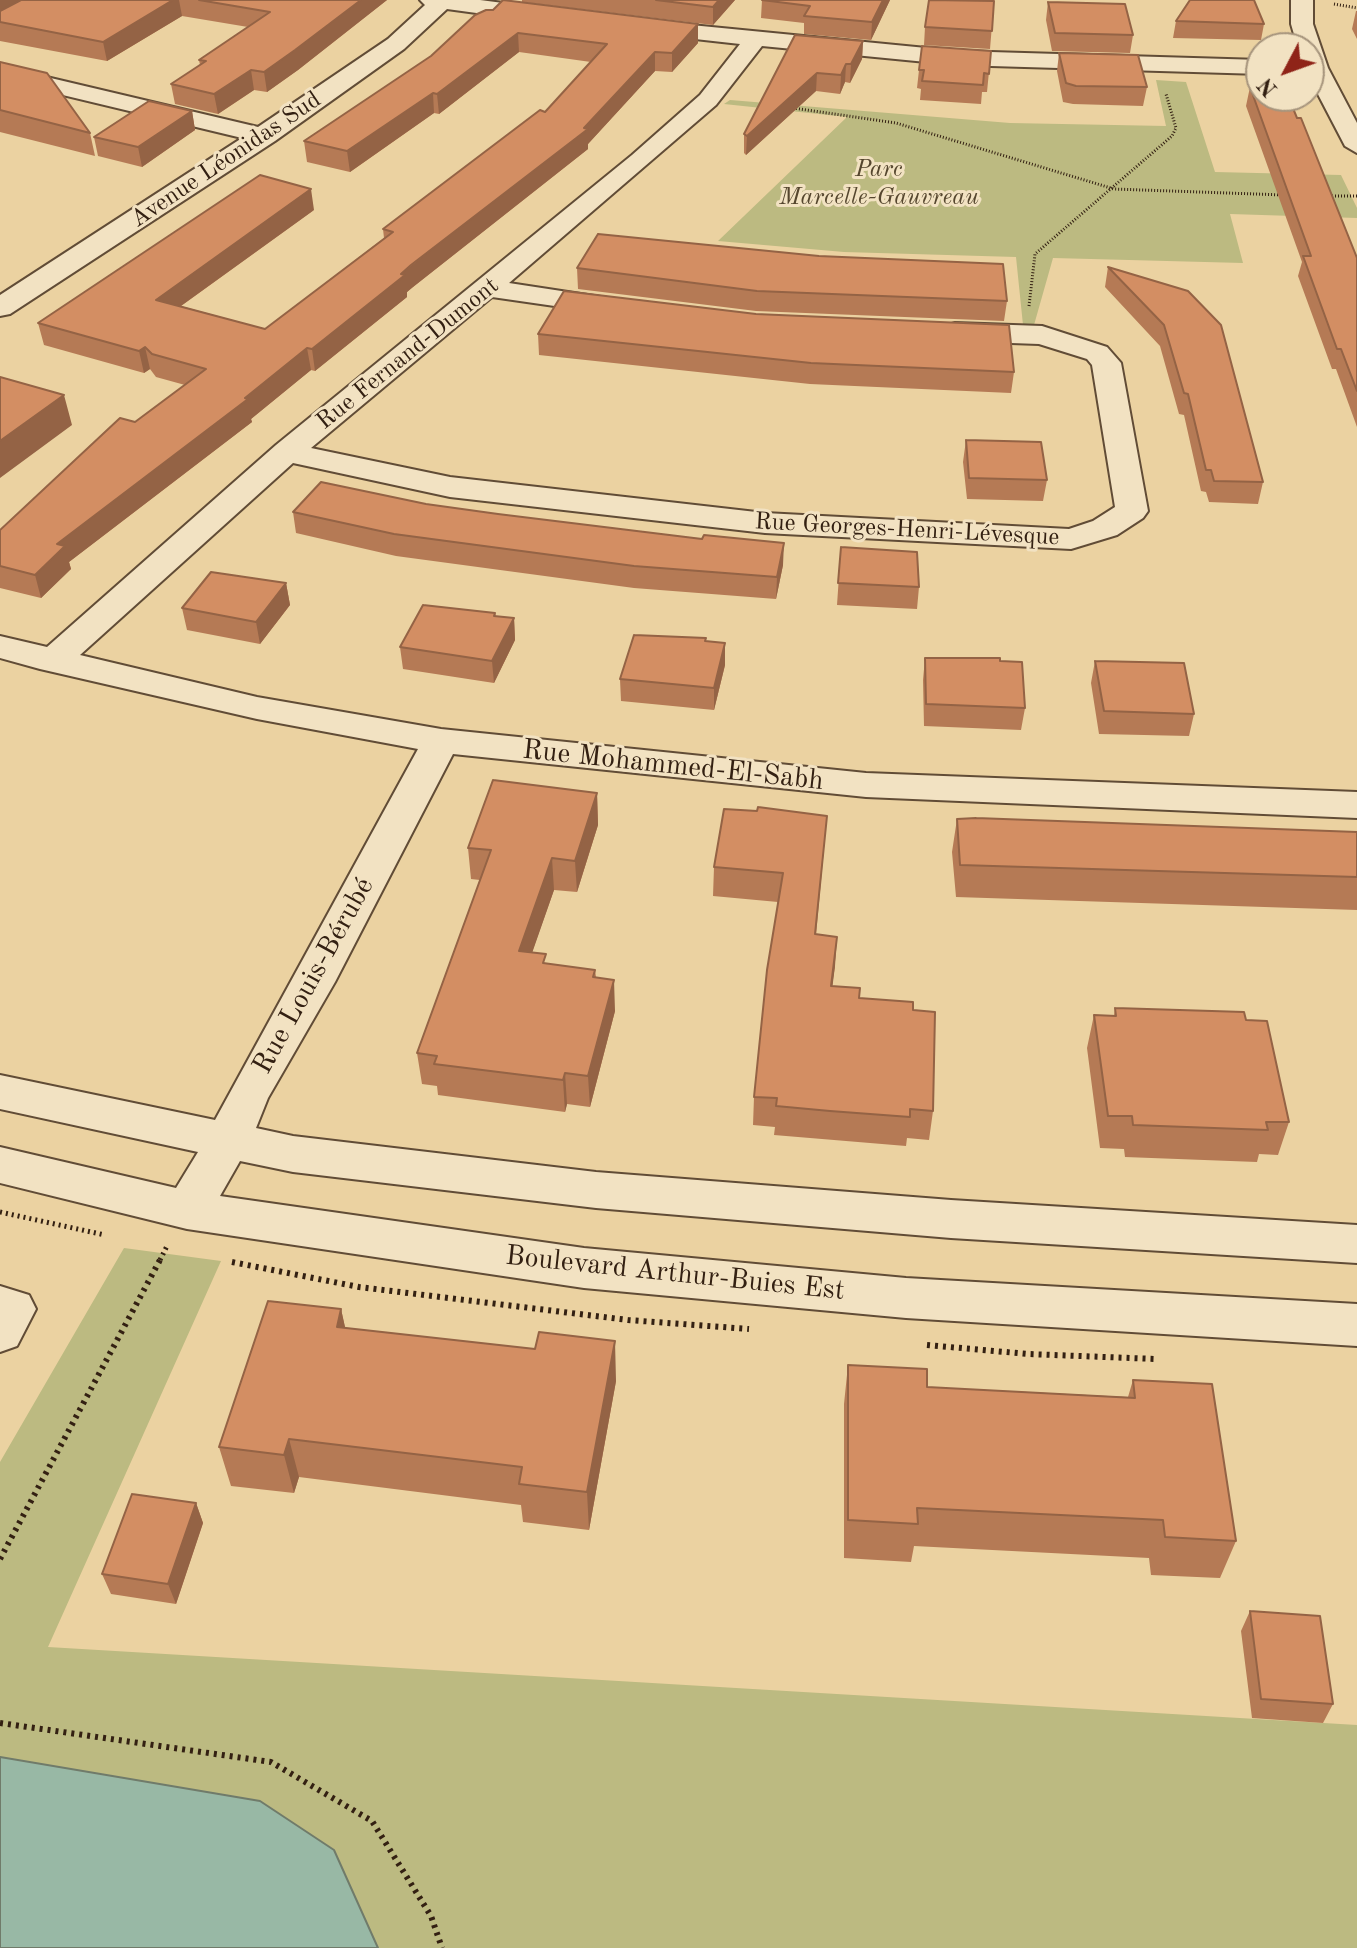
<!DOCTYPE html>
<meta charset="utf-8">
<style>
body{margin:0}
#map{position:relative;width:1357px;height:1948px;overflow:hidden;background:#ebd2a1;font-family:"Old Standard TT",serif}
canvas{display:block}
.north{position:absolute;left:1245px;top:32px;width:80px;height:80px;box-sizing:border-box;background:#f2e2c2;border:2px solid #a6947c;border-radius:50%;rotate:229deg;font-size:22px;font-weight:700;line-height:32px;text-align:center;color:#332012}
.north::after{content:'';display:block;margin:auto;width:28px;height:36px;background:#8f2418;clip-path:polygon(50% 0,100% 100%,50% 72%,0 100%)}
</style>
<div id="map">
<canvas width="1357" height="1948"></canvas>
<div class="north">N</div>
</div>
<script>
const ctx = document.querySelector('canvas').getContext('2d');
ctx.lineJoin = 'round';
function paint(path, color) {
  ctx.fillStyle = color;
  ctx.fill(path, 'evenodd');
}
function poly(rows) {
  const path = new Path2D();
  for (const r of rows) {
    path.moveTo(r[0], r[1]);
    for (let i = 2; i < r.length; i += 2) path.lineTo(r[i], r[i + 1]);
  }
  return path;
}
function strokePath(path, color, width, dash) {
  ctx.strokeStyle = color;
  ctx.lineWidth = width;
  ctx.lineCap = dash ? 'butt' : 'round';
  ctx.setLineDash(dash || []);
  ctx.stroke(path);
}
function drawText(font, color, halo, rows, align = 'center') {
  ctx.font = font + ' "Old Standard TT",serif';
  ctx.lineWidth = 6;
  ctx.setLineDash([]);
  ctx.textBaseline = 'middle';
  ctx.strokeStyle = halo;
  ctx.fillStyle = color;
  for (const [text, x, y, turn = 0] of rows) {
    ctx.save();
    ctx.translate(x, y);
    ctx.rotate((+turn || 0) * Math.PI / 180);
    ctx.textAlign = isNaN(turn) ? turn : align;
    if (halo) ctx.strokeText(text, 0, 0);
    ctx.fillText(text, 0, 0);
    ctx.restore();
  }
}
paint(poly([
 [1156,80,1186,82,1215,172,1341,175,1357,208,1357,218,1230,214,1243,263,1053,258,1034,325,1023,325,1016,257,844,252,718,241,847,117,724,104,730,100,1010,123,1166,126],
 [124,1248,221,1261,48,1647,1357,1725,1357,1948,0,1948,0,1462]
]), '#bcba81');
const water = poly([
 [0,1757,260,1801,334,1850,378,1948,0,1948,0,1757]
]);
paint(water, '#98b8a5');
strokePath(water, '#707b6a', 2);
const minor = poly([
 [420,0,480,0,550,9,561,16,550,23,447,9,404,49,275,141,10,314,0,316,0,295,242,138,0,80,0,66,258,127,388,39,425,5,420,0],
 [1291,0,1313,0,1313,24,1328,68,1357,123,1357,153,1345,146,1309,77,1309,48,1298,48,1291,24,1291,0],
 [640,20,957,51,1261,60,1261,74,957,65,762,46,716,105,509,283,627,301,631,307,627,313,617,315,492,297,311,448,450,477,765,513,1069,529,1093,521,1115,507,1092,365,1087,359,1039,344,955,341,945,338,941,332,945,326,955,323,1042,326,1107,347,1121,363,1148,511,1143,518,1117,535,1071,549,765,533,450,497,293,463,80,655,257,697,441,729,866,773,1357,792,1357,818,866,797,453,754,335,982,268,1098,256,1128,293,1136,596,1172,951,1200,1357,1225,1357,1263,951,1238,596,1208,293,1172,240,1161,220,1196,584,1248,906,1278,1357,1304,1357,1346,906,1318,584,1288,187,1229,0,1183,0,1147,176,1188,198,1152,0,1109,0,1075,215,1120,418,749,257,719,40,669,0,658,0,636,47,647,276,445,632,155,700,95,740,44,632,32,629,27,632,22,640,20],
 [0,1286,29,1295,36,1309,17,1346,0,1352,0,1286]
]);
strokePath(minor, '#614c36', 4);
strokePath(poly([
 [1334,4,1357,8],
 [793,108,896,123,1114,189,1284,195],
 [1326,196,1357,196],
 [1029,306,1035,254,1172,136,1176,128,1166,94]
]), '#332012', 3, [1, 2]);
strokePath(poly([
 [0,1212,105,1235],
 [160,1260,167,1246]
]), '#332012', 5, [2, 4]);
strokePath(poly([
 [232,1262,359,1287,628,1320,749,1329],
 [927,1345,1028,1354,1156,1359],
 [0,1559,161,1258],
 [0,1723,271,1762,372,1821,431,1916,442,1948]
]), '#332012', 6, [3, 5]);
paint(minor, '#f2e2c2');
paint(poly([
 [0,0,387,0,298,70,267,92,254,90,218,114,175,104,171,84,200,65,199,60,248,27,182,16,107,61,0,41],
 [522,0,735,0,713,25,522,2],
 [762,0,890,0,871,40,804,34,804,23,761,18],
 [994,1,990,49,924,45,925,27],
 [1048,2,1133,35,1130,53,1052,51,1046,20],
 [1356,11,1357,11,1357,39,1352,29],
 [475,15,698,43,672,72,655,71,588,144,588,149,413,287,407,292,407,297,315,371,311,370,251,419,252,422,69,562,71,569,41,598,0,588,0,530,185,385,156,377,150,369,144,373,44,345,38,323,314,210,181,306,265,329,384,238,383,229,545,112,591,62,519,52,439,114,434,113,350,172,307,162,304,141,431,56],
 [1176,21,1264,24,1261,40,1173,38],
 [795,35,863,41,862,59,850,83,845,82,840,94,816,91,746,155,744,153,744,134],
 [991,51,987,92,982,92,981,104,920,100,921,89,917,88,919,70],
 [1059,53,1147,87,1143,106,1073,104,1063,102,1057,71],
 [0,62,90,133,95,156,0,132],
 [1250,87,1297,118,1357,258,1357,427,1336,369,1332,369,1298,276,1302,262,1246,106],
 [192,111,195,130,142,167,98,156,94,137],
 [819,256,1007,301,1004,321,756,311,578,289,577,268],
 [1108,267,1188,291,1263,482,1258,504,1209,502,1206,492,1201,491,1184,415,1179,414,1160,346,1105,287],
 [538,334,1014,372,1011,393,810,384,539,355],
 [966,440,1047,480,1043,501,967,499,963,462],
 [426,504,783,565,776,599,634,588,396,556,296,533,293,512],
 [841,547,919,587,917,609,837,605],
 [286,583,290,605,260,644,187,630,182,608],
 [495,613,496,616,514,618,515,640,494,683,403,669,400,647],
 [925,658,1000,661,1025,708,1021,730,924,726,923,680],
 [1095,661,1194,714,1189,736,1099,734,1091,683],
 [725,665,714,710,621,701,620,679],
 [597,793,598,825,577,892,554,890,532,952,546,964,595,970,596,977,615,1011,590,1107,567,1104,565,1112,438,1095,437,1086,422,1084,417,1053,480,880,471,879,468,848],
 [827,816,816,935,835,966,832,986,859,998,913,1010,933,1111,929,1140,907,1138,906,1146,774,1135,775,1127,753,1125,754,1097,778,902,713,896,714,867],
 [957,819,1357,832,1357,910,956,897,952,852],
 [1115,1008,1246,1020,1289,1122,1278,1155,1259,1154,1257,1162,1125,1157,1124,1149,1100,1148,1087,1048,1094,1015,1114,1016],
 [341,1309,345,1328,616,1381,589,1530,523,1522,521,1505,299,1477,294,1493,231,1486,219,1447],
 [848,1365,927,1387,1128,1397,1133,1380,1236,1541,1220,1578,1151,1575,1149,1558,914,1546,911,1562,844,1558,844,1404],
 [196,1503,203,1523,176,1604,111,1594,102,1574],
 [1250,1611,1333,1704,1323,1723,1252,1718,1241,1631]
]), '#b57a55');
paint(poly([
 [0,0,23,0,0,13],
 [173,0,179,0,182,16,107,61,103,42],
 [361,0,387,0,298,70,267,92,264,72],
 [719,0,735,0,713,25,713,7],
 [883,0,890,0,871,40,872,22],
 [698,24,698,43,672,72,672,53],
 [518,33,519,52,439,114,437,94],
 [863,41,862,59,850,83,851,64],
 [655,52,655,71,588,144,588,149,413,287,407,292,407,297,315,371,312,349,401,274,584,128],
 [846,64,845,82,840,94,841,75],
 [251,70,254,90,218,114,214,94],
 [817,73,816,91,746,155,747,136],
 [433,93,434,113,350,172,347,151],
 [192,111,195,130,142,167,138,147],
 [311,189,314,210,160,321,156,300],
 [145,347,150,369,144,373,139,351],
 [307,348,311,370,251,419,252,422,69,562,71,569,41,598,35,575,57,544,245,398],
 [64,395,72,425,0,478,0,441],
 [784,543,783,565,776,599,777,577],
 [286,583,290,605,260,644,256,622],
 [514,618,515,640,494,683,492,661],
 [725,643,725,665,714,710,714,688],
 [597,793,598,825,577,892,575,861],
 [552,858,554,890,522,982,519,951],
 [837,937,835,966,829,1014,831,986],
 [614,980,615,1011,590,1107,588,1076],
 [565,1073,567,1104,565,1112,563,1080],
 [341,1309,350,1349,337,1327],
 [615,1341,616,1381,589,1530,587,1492],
 [289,1439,299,1477,294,1493,284,1455],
 [196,1503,203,1523,176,1604,168,1584]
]), '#946345');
const building = poly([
 [21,0,173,0,103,42,0,22,0,11,21,0],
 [199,0,361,0,295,50,264,72,251,70,214,94,171,84,206,61,199,60,270,12,199,0],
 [503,0,698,24,672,53,655,52,584,128,588,129,411,265,401,274,405,275,312,349,307,348,245,398,248,399,57,544,65,546,35,575,0,566,0,530,120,418,135,422,206,369,152,354,145,347,139,351,38,323,260,175,311,189,156,300,265,329,393,232,383,229,540,110,545,112,607,44,518,33,437,94,433,93,347,151,304,141,431,56,475,15,486,10,493,10,503,0],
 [656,0,719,0,713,7,656,0],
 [762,0,883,0,872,22,804,16,810,6,762,0],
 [929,0,994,1,992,31,925,27,929,0],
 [1190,0,1254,0,1264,24,1176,21,1190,0],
 [1048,2,1125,4,1133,35,1055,33,1048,2],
 [795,35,863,41,851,64,846,64,841,75,817,73,747,136,744,134,795,35],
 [922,46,991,51,989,74,984,73,983,85,922,81,924,70,919,70,922,46],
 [1059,53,1138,55,1147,87,1076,86,1066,83,1059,53],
 [0,62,47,73,90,133,0,110,0,62],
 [1250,87,1261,87,1261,96,1288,96,1297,118,1301,118,1357,258,1357,391,1341,349,1337,349,1303,256,1311,256,1250,87],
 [149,101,192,111,138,147,94,137,149,101],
 [598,234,819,256,1003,264,1007,301,757,291,577,268,598,234],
 [1108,267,1188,291,1221,325,1263,482,1214,481,1211,470,1206,470,1188,394,1184,393,1164,325,1108,267],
 [564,291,756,314,1009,325,1014,372,811,363,538,334,564,291],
 [0,377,64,395,0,441,0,377],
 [966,440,1041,442,1047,480,969,478,966,440],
 [321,482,426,504,498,514,702,539,704,535,784,543,777,577,634,566,394,534,293,512,321,482],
 [841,547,917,552,919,587,838,583,841,547],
 [211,572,286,583,256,622,182,608,211,572],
 [423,605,495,613,494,616,514,618,492,661,400,647,423,605],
 [634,635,706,638,705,641,725,643,714,688,620,679,634,635],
 [925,658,1000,658,1000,661,1022,662,1025,708,926,704,925,658],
 [1095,661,1184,663,1194,714,1104,711,1095,661],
 [493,780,597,793,575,861,552,858,519,951,546,954,543,963,595,970,593,977,614,980,588,1076,565,1073,563,1080,434,1064,437,1056,417,1053,491,850,468,848,493,780],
 [758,807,827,816,815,934,837,937,831,986,860,988,859,998,913,1002,913,1010,935,1012,933,1111,910,1109,910,1117,830,1111,776,1106,777,1098,754,1097,767,970,783,873,714,867,724,809,757,811,758,807],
 [976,818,1357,832,1357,877,960,865,957,819,976,818],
 [1115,1008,1244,1012,1246,1020,1267,1021,1289,1122,1266,1122,1268,1130,1133,1125,1132,1116,1108,1116,1094,1015,1116,1016,1115,1008],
 [268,1301,341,1309,337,1327,535,1349,539,1332,615,1341,587,1492,519,1484,522,1467,289,1439,284,1455,219,1447,268,1301],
 [848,1365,927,1369,927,1387,1135,1398,1133,1380,1212,1384,1236,1541,1165,1537,1163,1520,917,1508,918,1524,848,1520,848,1365],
 [132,1494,196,1503,168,1584,102,1574,132,1494],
 [1250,1611,1320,1616,1333,1704,1261,1699,1250,1611]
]);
paint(building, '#d38e63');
strokePath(building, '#946345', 2);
drawText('24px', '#332012', '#f2e2c2', [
 ["Avenue Léonidas Sud",226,160,-34],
 ["Rue Fernand-Dumont",408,354,-39],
 ["Rue Georges-Henri-Lévesque",907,530,3]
]);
drawText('italic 24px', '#55462e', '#f2e2c2', [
 ["Parc",879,170],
 ["Marcelle-Gauvreau",879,198]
]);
drawText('28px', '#332012', '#f2e2c2', [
 ["Rue Mohammed-El-Sabh",673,766,6],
 ["Rue Louis-Bérubé",314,976,-61],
 ["Boulevard Arthur-Buies Est",675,1274,6]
]);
</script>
